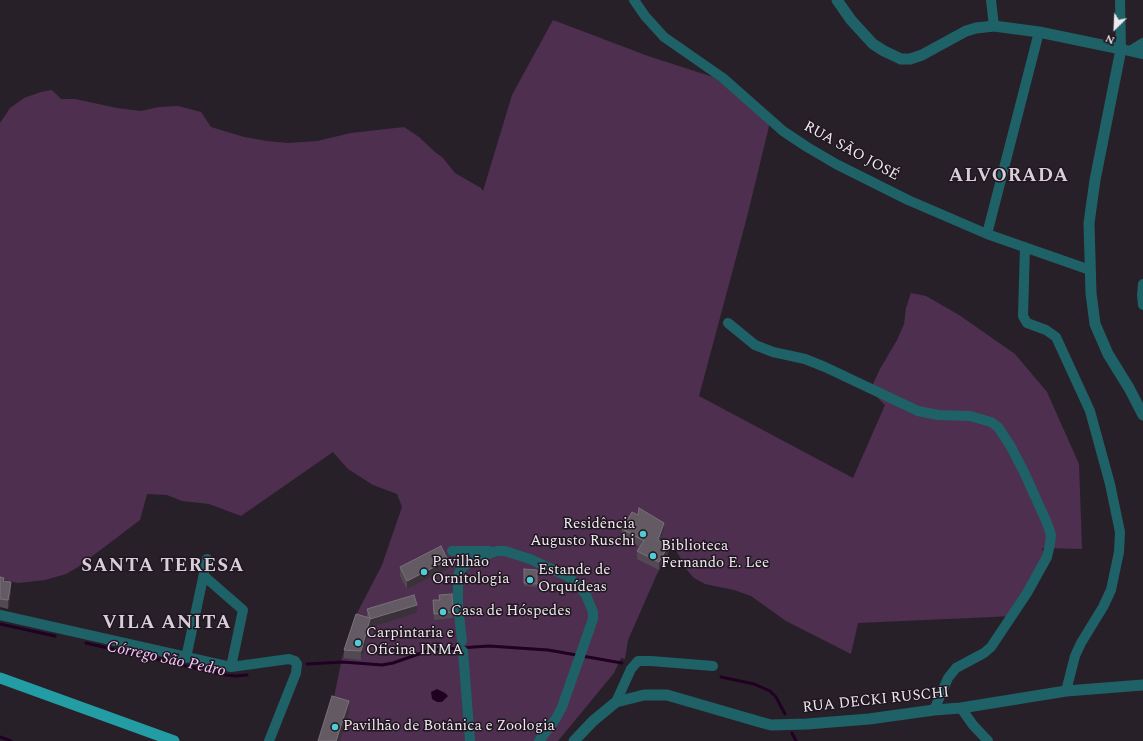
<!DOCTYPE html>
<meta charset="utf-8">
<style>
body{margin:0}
#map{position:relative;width:1143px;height:741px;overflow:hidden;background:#282029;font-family:Spectral,serif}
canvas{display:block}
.north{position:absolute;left:1095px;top:8px;width:40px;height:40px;-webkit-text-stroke:3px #1f161f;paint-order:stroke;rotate:204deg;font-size:11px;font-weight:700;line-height:16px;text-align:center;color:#efe9ef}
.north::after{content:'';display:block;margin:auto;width:14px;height:18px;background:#efe9ef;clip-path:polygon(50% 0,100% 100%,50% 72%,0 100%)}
</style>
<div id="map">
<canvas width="1143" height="741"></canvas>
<div class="north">N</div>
</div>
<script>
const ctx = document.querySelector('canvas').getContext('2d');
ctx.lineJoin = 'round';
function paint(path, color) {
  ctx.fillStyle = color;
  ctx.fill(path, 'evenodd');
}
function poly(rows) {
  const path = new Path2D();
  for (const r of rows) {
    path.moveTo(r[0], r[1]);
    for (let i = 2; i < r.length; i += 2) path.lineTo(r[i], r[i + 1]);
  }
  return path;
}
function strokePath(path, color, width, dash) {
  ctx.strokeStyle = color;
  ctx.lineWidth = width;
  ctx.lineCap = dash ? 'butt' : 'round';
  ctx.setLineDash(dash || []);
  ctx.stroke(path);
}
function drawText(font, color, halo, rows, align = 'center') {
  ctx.font = font + ' Spectral,serif';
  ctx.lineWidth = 3;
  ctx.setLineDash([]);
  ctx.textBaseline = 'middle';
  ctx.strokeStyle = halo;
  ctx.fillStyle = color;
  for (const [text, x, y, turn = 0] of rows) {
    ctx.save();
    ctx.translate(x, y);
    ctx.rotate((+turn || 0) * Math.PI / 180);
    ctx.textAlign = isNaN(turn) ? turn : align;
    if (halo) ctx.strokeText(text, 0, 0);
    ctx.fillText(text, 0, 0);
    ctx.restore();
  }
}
paint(poly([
 [553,20,648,56,713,77,771,118,747,217,699,396,853,478,885,405,874,394,873,384,880,369,897,340,904,324,906,308,911,293,926,296,959,315,1015,354,1047,392,1079,464,1082,549,1042,548,1046,565,1014,616,858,623,851,654,786,621,751,596,734,590,705,584,694,578,687,570,677,552,670,547,668,554,657,574,628,640,625,659,621,658,614,673,558,741,321,741,332,707,342,658,354,619,382,565,402,507,397,494,373,485,348,469,333,452,241,516,209,504,182,501,167,495,147,494,140,520,78,567,66,574,45,580,18,583,0,579,0,123,10,108,24,98,41,92,52,90,61,99,75,99,117,108,141,111,159,107,178,106,201,112,211,127,244,137,267,141,288,143,317,141,351,133,404,127,419,137,435,152,443,158,455,173,481,188,483,191,512,95]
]), '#4e2f4f');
paint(poly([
 [437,689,445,693,448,696,442,702,437,702,432,699,431,692]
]), '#200023');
strokePath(poly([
 [0,624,55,636],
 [86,643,225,675,236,676,247,675],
 [307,664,343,662,382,665,393,663,430,650,489,646,548,650,622,663],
 [721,677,754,684,770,691,776,697,785,714],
 [792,733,796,741],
 [0,737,11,741]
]), '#200023', 3);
strokePath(poly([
 [634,0,645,16,664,37,723,78,783,131,807,147,836,164,908,200,987,234,1090,270],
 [991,0,994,26],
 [1120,0,1121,49,1143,54],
 [1130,51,1143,43],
 [987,234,1039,32],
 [1025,247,1023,316,1027,323,1046,330,1056,337,1090,411,1110,484,1120,532,1119,552,1111,590,1103,607,1081,643,1075,656,1066,691],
 [1143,284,1142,295,1143,305],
 [728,323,755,345,773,352,805,359,825,367,918,411,938,415,970,416,991,422,998,427,1011,447,1024,472,1047,523,1051,535,1050,544,1047,557,1027,593,991,647,984,653,956,668,948,678,934,710],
 [452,551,489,551],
 [204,576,243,610,231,667],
 [0,615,231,667,289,659,295,661,297,664,296,673,269,741],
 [462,641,458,605,458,576,460,570,464,566,482,556,497,551,505,551,530,559,567,576,579,586,586,595,593,612,593,619,562,707,555,720,539,741],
 [463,651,470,741],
 [186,658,207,559],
 [616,702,631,669,638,661,651,661,713,666],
 [961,708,973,725,988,741]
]), '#1e6267', 10);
strokePath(poly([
 [837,0,851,20,873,44,884,51,901,59,910,59,922,55,966,31,976,28,994,26,1039,32,1121,49,1095,180,1089,223,1091,293,1095,324,1108,354,1129,388,1143,415],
 [574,741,593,721,616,702,644,695,667,695,760,722,771,725,807,724,869,719,934,710,961,708,1066,691,1143,685]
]), '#1e6267', 11);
strokePath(poly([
 [0,678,174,741]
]), '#239ca4', 11);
paint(poly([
 [638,515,664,530,660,541,668,554,659,570,637,559,637,551,640,547,622,537,622,529],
 [400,567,448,569,407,589,400,576],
 [524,569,537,570,537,587,524,586],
 [0,577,4,581,11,591,8,609,0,607],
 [439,595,453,612,453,618,434,620,433,600,439,600],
 [367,609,417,613,370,628,361,660,344,658,344,650,367,618]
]), '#534953');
paint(poly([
 [664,523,664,530,658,548,658,540],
 [668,546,668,554,659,570,659,562],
 [448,560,448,569,407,589,407,581],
 [11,582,11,591,8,609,8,600],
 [417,605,417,613,370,628,361,660,361,651,370,619],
 [349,701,349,713,340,741,336,741]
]), '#3b313b');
const building = poly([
 [639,508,664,523,658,540,668,546,659,562,637,551,644,541,622,529,632,512,638,515,639,508],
 [441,546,448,560,407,581,400,567,441,546],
 [524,569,537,570,537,584,524,583,524,569],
 [0,577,4,578,3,581,11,582,8,600,0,599,0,577],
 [452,594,453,612,434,614,433,600,440,600,439,595,452,594],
 [414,595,417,605,370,619,361,651,344,650,356,614,370,618,367,609,414,595],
 [332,696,349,701,336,741,318,741,332,696]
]);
paint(building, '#645a64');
strokePath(building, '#797179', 1);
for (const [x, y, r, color] of [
 [643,534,4,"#51ccd4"],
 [653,556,4,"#51ccd4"],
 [424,572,4,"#51ccd4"],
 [530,580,4,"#51ccd4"],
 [443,612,4,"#51ccd4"],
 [358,643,4,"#51ccd4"],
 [335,727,4,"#51ccd4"]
]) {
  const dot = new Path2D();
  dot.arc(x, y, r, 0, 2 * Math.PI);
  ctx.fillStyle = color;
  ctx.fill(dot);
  strokePath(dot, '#1f161f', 1.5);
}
drawText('15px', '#efe9ef', '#1f161f', [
 ["RUA SÃO JOSÉ",851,152,29],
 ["RUA DECKI RUSCHI",876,701,-6]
]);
drawText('15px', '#efe9ef', '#1f161f', [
 ["Residência",635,525,"right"],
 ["Augusto Ruschi",635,542,"right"],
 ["Biblioteca",661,547],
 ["Fernando E. Lee",661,564],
 ["Pavilhão",432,563],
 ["Ornitologia",432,580],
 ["Estande de",538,571],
 ["Orquídeas",538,588],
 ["Casa de Hóspedes",451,612],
 ["Carpintaria e",366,634],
 ["Oficina INMA",366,651],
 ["Pavilhão de Botânica e Zoologia",343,727]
], 'left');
drawText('italic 16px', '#fdc7ff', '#1f161f', [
 ["Córrego São Pedro",166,660,12]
]);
ctx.letterSpacing = '1px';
drawText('bold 19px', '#d9cdd9', '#1f161f', [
 ["ALVORADA",1009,177],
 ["SANTA TERESA",163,567],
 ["VILA ANITA",167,624]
]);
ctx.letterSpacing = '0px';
</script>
